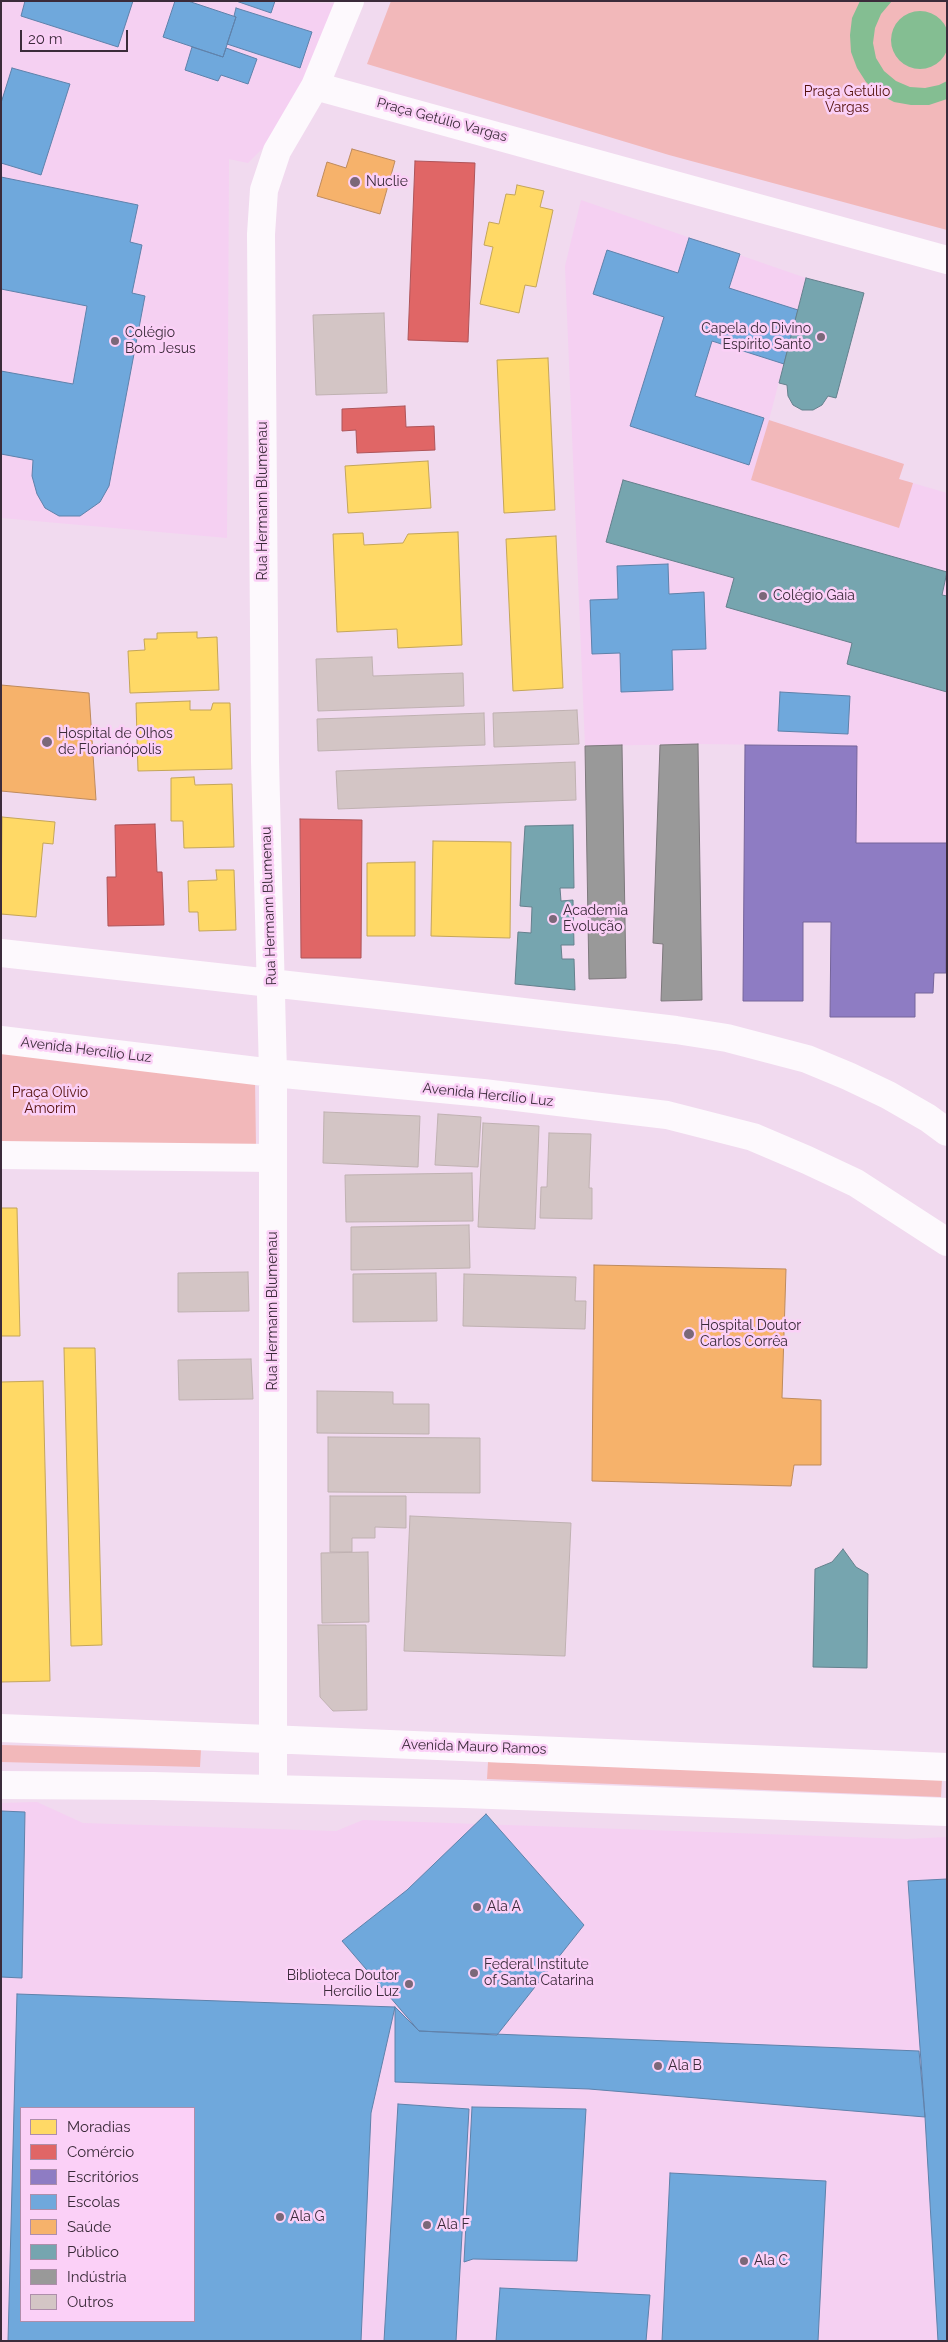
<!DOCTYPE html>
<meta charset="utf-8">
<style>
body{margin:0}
#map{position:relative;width:948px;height:2342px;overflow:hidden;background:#f1daef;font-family:Raleway,sans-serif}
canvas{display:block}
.frame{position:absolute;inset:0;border:2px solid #3b2b3a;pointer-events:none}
.legend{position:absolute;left:20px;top:2107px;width:175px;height:215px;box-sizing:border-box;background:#fbd0f7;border:1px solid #ae8eab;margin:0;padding:6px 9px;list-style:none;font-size:15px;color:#3b2b3a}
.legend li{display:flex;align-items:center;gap:10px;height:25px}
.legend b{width:25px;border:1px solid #ae8eab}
.scale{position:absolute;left:20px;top:30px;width:108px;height:22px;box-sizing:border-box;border:2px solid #3b2b3a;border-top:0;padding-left:6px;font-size:15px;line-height:18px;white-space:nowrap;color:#3b2b3a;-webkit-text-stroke:4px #fbd0f7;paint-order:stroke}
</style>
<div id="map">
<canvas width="948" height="2342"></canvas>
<div class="frame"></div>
<ul class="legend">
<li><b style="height:14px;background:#ffd966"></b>Moradias</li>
<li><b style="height:14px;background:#e06666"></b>Comércio</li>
<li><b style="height:14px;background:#8e7cc3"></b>Escritórios</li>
<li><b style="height:14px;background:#6fa8dc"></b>Escolas</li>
<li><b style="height:14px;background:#f6b26b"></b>Saúde</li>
<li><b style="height:14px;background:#76a5af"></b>Público</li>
<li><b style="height:14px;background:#999"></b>Indústria</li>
<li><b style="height:14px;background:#d3c5c5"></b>Outros</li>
</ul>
<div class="scale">20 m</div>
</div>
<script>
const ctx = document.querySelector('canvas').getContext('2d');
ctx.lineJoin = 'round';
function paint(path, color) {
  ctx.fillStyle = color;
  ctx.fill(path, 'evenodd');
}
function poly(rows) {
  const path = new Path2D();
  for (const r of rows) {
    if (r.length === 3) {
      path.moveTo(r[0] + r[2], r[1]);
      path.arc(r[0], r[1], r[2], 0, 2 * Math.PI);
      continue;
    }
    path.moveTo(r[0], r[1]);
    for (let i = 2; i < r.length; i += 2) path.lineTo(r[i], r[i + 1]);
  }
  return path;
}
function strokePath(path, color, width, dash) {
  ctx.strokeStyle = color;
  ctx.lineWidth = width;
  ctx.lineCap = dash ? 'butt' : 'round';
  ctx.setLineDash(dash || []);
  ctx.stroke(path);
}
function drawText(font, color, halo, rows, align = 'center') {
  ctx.font = font + ' Raleway,sans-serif';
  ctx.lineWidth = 5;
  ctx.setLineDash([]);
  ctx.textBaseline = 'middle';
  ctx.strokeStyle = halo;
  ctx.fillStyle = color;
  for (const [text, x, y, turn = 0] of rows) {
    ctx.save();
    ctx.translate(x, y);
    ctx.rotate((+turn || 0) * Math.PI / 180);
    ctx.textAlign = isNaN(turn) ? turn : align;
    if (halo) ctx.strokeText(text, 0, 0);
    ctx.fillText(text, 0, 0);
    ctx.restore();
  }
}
paint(poly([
 [1,1,335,3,309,72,272,139,248,163,229,159,227,538,1,518],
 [581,200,806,278,769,420,904,464,899,479,947,493,947,843,856,843,857,746,698,744,585,746,565,266],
 [37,1802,83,1823,336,1831,363,1820,907,1839,947,1837,947,2341,1,2341,1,1803],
 [21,2108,194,2108,194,2321,21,2321]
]), '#f5d0f2');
paint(poly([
 [391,1,947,1,947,230,669,155,367,64],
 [769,420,904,464,899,479,913,483,899,528,751,480],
 [1,1053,255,1080,256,1147,1,1142],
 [1,1745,201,1750,200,1767,1,1762],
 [488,1762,942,1779,941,1797,487,1779]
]), '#f2b8ba');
paint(poly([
 [860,1,892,1,881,14,875,28,873,43,876,58,884,71,896,81,910,87,925,88,939,85,947,81,947,99,929,105,911,105,894,102,879,94,866,82,857,68,851,52,850,35,852,18],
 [920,40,29]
]), '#84be92');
const homes = poly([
 [517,185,544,191,540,207,553,210,536,287,525,285,519,313,480,304,493,247,484,245,489,222,499,224,506,194,515,195,517,185],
 [548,358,555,510,504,513,497,360,548,358],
 [428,461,431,508,348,513,345,466,428,461],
 [458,532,462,645,398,648,397,629,337,632,333,534,363,533,364,545,403,543,408,534,458,532],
 [556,536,563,688,513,691,506,539,556,536],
 [197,632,197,638,217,637,219,690,130,693,128,651,145,650,144,639,157,639,157,633,197,632],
 [190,701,190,710,211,710,213,703,230,703,232,769,138,771,136,703,190,701],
 [194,777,195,785,232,784,234,847,184,848,183,821,171,821,171,778,194,777],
 [2,817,55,822,53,844,43,843,36,917,1,914,2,817],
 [433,841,511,842,510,938,431,936,433,841],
 [415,862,415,936,367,936,367,863,415,862],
 [216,870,234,870,236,930,199,931,198,912,189,912,188,881,217,880,216,870],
 [1,1208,17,1208,20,1336,1,1336,1,1208],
 [64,1348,95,1348,102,1645,71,1646,64,1348],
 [43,1381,50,1681,1,1682,1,1382,43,1381]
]);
paint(homes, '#ffd966');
strokePath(homes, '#c4a559', 1);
const shops = poly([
 [415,161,475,163,468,342,408,340,415,161],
 [405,406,406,427,434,426,435,450,357,453,356,430,342,431,342,409,405,406],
 [300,819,362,820,361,958,301,958,300,819],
 [155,824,157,872,162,872,164,925,108,926,107,877,116,877,115,825,155,824]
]);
paint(shops, '#e06666');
strokePath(shops, '#ae5459', 1);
const offices = poly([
 [745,745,857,746,856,843,947,843,946,973,934,973,933,993,915,993,915,1017,830,1017,831,922,803,922,803,1001,743,1001,745,745]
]);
paint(offices, '#8e7cc3');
strokePath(offices, '#75649a', 1);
const schools = poly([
 [25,1,133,1,118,47,21,16,25,1],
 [175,1,188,1,236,17,223,57,163,37,175,1],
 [236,1,275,1,271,13,236,1],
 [236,8,312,32,300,68,227,44,236,17,234,16,236,8],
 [192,47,223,57,226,48,257,59,248,84,221,75,218,81,185,70,192,47],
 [12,68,70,84,41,175,1,163,1,103,12,68],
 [1,177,138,205,130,242,142,245,132,293,145,296,109,486,100,502,80,516,59,516,45,508,37,494,32,476,33,460,1,454,1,371,73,384,87,306,1,289,1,177],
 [689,238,740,254,729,288,798,310,784,364,712,341,695,396,764,418,749,465,630,426,664,317,593,294,607,250,678,273,689,238],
 [668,564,669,594,704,592,706,649,672,650,673,690,621,692,620,653,592,654,590,600,618,599,617,566,668,564],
 [780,692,850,696,848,734,778,731,780,692],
 [1,1811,25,1812,22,1978,1,1977,1,1811],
 [486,1814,584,1925,497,2035,419,2031,342,1941,407,1890,486,1814],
 [947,1879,947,2341,938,2341,925,2117,908,1881,947,1879],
 [17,1994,395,2007,371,2113,361,2341,8,2341,17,1994],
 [21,2108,194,2108,194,2321,21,2321,21,2108],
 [395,2007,419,2031,919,2051,925,2117,589,2089,395,2082,395,2007],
 [398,2104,469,2109,456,2341,384,2341,398,2104],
 [472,2107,586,2109,577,2261,473,2259,464,2262,472,2107],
 [670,2173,826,2181,818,2341,662,2341,670,2173],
 [500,2288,650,2295,646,2341,496,2341,500,2288]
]);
paint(schools, '#6fa8dc');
strokePath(schools, '#5f82ab', 1);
const health = poly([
 [352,149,395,161,380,214,317,196,327,162,346,168,352,149],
 [1,685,89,693,96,800,1,791,1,685],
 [594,1265,786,1269,782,1398,821,1400,821,1465,794,1465,791,1486,592,1481,594,1265]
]);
paint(health, '#f6b26b');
strokePath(health, '#be8a5c', 1);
const public = poly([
 [806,278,864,293,836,398,828,396,822,405,813,410,802,410,793,405,788,396,787,385,779,383,806,278],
 [623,480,947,572,942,595,947,596,947,692,847,664,852,643,726,607,734,578,606,542,623,480],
 [573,825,574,888,560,888,561,901,573,900,574,945,561,945,562,959,574,959,575,990,515,984,518,932,531,933,532,907,520,906,525,826,573,825],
 [843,1549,856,1567,868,1574,867,1668,813,1667,815,1569,832,1562,843,1549]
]);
paint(public, '#76a5af');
strokePath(public, '#64808c', 1);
const industry = poly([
 [698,744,702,1000,661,1001,663,944,653,943,660,745,698,744],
 [622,745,626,978,589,979,585,746,622,745]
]);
paint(industry, '#999');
strokePath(industry, '#7d787c', 1);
const building = poly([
 [384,313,387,393,316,395,313,315,384,313],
 [372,657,373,676,463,673,464,706,318,711,316,659,372,657],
 [577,710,579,744,494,747,493,713,577,710],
 [484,713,485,745,318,751,317,719,484,713],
 [575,762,576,800,338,809,336,771,575,762],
 [324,1112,420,1116,418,1167,323,1163,324,1112],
 [438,1114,481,1117,478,1167,435,1165,438,1114],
 [483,1123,539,1126,535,1229,478,1227,483,1123],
 [549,1133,591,1134,589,1188,592,1188,592,1219,540,1218,541,1187,547,1187,549,1133],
 [472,1173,473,1221,346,1222,345,1175,472,1173],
 [469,1225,470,1268,351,1270,351,1227,469,1225],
 [248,1272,249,1311,178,1312,178,1273,248,1272],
 [436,1273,437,1321,353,1322,353,1274,436,1273],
 [464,1274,576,1277,575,1301,586,1301,585,1329,463,1326,464,1274],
 [251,1359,253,1399,179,1400,178,1360,251,1359],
 [317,1391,393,1392,393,1404,429,1404,429,1434,317,1433,317,1391],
 [328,1437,480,1438,480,1493,328,1492,328,1437],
 [330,1496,406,1496,406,1528,375,1527,375,1538,352,1538,352,1552,330,1552,330,1496],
 [410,1516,571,1523,565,1656,404,1651,410,1516],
 [368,1552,369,1622,322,1623,321,1553,368,1552],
 [318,1625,366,1625,367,1710,333,1711,320,1697,318,1625]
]);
paint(building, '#d3c5c5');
strokePath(building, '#bfb1b1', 1);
strokePath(poly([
 [1,1155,273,1158]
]), '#fdf9fd', 28);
strokePath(poly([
 [315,86,947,260],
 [1,953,396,997,676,1030,727,1038,807,1059,848,1076,888,1095,928,1118,947,1132],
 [1,1040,273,1073,483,1093,667,1115,753,1137,807,1160,856,1183,947,1242],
 [273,1738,273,1073,265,761,261,234,264,190,277,151,315,86,350,1]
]), '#fdf9fd', 28);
strokePath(poly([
 [1,1728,947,1767],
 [273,1738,273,1789],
 [1,1785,153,1786,465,1794,947,1812]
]), '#fdf9fd', 28);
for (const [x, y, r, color] of [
 [355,182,6,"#7b6879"],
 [821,337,5,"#7b6879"],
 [115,341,5,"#7b6879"],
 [763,596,5,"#7b6879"],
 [47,742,6,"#7b6879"],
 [553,919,5,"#7b6879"],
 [689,1334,6,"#7b6879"],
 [477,1907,5,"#7b6879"],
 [474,1973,5,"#7b6879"],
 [409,1984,5,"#7b6879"],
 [658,2066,5,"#7b6879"],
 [280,2217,5,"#7b6879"],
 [427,2225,5,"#7b6879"],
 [744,2261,5,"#7b6879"]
]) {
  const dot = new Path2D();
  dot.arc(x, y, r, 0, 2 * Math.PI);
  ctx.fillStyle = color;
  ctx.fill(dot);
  strokePath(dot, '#fbd0f7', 2);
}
drawText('14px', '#54100b', '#fbd0f7', [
 ["Praça Getúlio",847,92],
 ["Vargas",847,108],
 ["Praça Olívio",50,1093],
 ["Amorim",50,1109]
]);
drawText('14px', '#3b2b3a', '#fbd0f7', [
 ["Praça Getúlio Vargas",442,120,15],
 ["Rua Hermann Blumenau",263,501,-90],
 ["Rua Hermann Blumenau",269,906,-92],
 ["Avenida Hercílio Luz",86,1050,7],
 ["Avenida Hercílio Luz",488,1095,6],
 ["Rua Hermann Blumenau",273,1311,-90],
 ["Avenida Mauro Ramos",474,1747,2]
]);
drawText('14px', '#3b2b3a', '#fbd0f7', [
 ["Nuclie",366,182],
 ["Capela do Divino",811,329,"right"],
 ["Espírito Santo",811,345,"right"],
 ["Colégio",125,333],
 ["Bom Jesus",125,349],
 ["Colégio Gaia",773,596],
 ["Hospital de Olhos",58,734],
 ["de Florianópolis",58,750],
 ["Academia",563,911],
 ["Evolução",563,927],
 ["Hospital Doutor",700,1326],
 ["Carlos Corrêa",700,1342],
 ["Ala A",487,1907],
 ["Federal Institute",484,1965],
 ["of Santa Catarina",484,1981],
 ["Biblioteca Doutor",399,1976,"right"],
 ["Hercílio Luz",399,1992,"right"],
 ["Ala B",668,2066],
 ["Ala G",290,2217],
 ["Ala F",437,2225],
 ["Ala C",754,2261]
], 'left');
</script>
